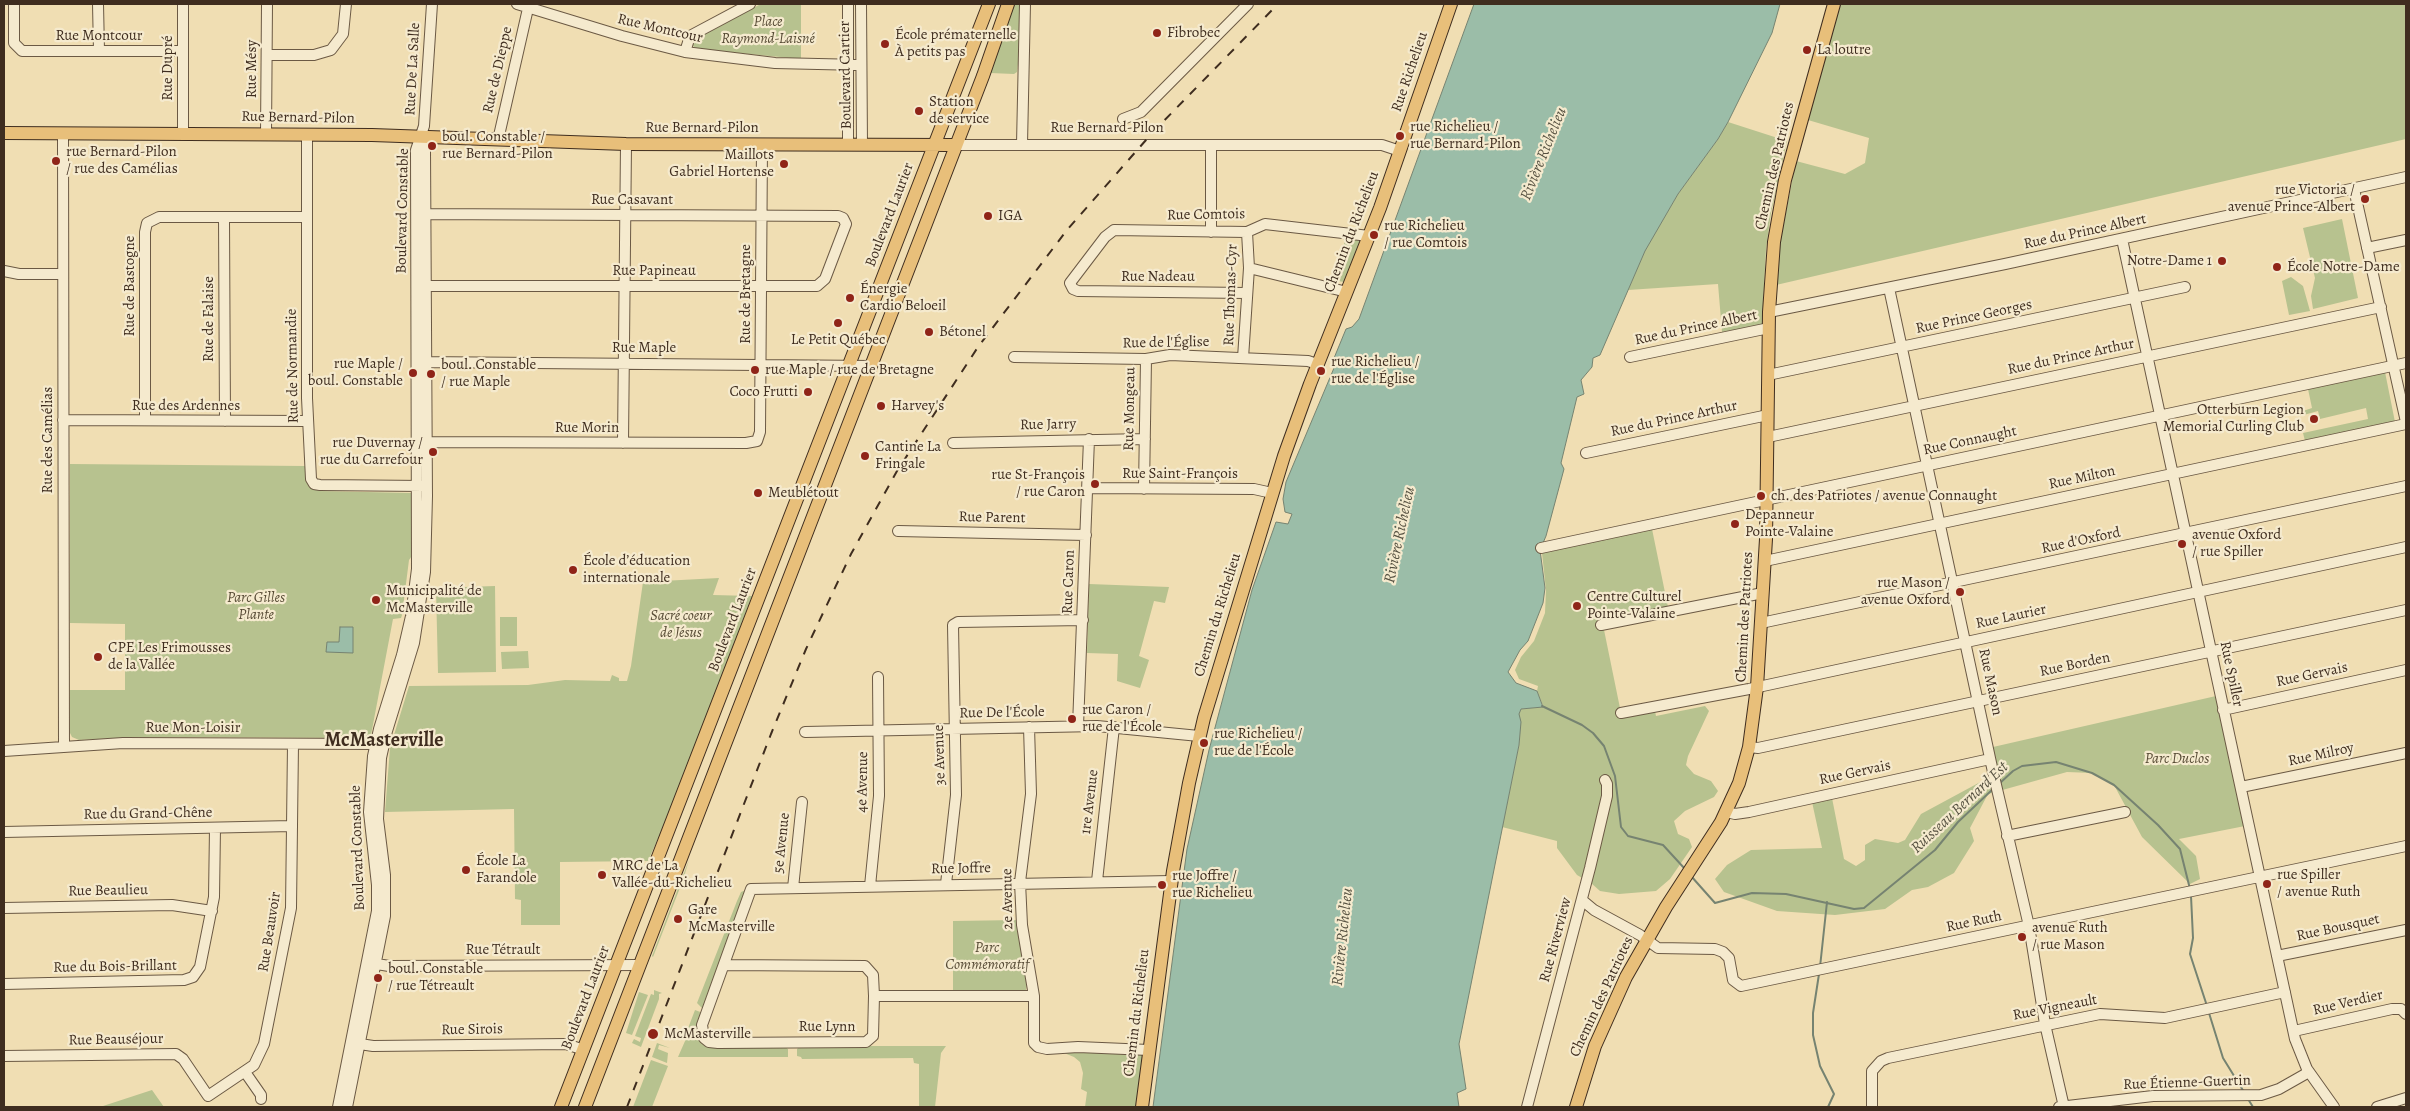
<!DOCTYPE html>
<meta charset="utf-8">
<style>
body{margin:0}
#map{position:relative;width:2410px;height:1111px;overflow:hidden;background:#f0deb3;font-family:Alegreya,serif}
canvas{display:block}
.frame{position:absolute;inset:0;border:5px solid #3f2d1f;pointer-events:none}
</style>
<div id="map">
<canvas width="2410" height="1111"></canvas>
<div class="frame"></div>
</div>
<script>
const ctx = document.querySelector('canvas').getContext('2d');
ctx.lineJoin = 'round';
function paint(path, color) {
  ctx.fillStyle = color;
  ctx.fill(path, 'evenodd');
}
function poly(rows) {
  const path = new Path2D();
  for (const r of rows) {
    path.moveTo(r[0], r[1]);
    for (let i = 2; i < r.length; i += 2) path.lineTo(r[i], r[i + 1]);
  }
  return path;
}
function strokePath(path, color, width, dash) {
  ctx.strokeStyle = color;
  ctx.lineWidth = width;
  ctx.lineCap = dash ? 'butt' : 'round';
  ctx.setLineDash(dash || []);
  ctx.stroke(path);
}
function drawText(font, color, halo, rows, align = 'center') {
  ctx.font = font + ' Alegreya,serif';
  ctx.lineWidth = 4.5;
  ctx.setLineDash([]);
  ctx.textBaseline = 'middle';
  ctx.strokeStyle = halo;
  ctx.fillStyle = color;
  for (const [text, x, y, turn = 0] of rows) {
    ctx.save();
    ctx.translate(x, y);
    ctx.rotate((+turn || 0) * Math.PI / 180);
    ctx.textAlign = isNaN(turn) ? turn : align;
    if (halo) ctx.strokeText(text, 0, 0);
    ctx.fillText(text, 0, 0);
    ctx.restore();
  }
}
paint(poly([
 [761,4,801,4,801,59,697,49,693,46,693,42,696,37],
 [1014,4,1021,4,1021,39,1017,72,1014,74,990,73],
 [1840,4,2406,4,2406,139,1776,285,1781,238,1796,161,1845,174,1865,163,1869,138,1808,120],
 [1728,122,1787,141,1771,213,1766,249,1762,325,1722,332,1718,284,1628,290,1644,251,1678,194,1718,139],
 [2342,219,2358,298,2313,309,2311,296,2315,278,2303,228],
 [1347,235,1361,238,1344,282,1332,280],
 [2291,277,2303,286,2310,311,2289,315,2282,281],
 [2385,372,2395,422,2305,441,2303,433,2368,419,2366,408,2320,419,2318,411,2300,416,2300,412,2312,408,2308,389],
 [70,464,305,466,307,483,319,491,412,493,412,556,409,560,402,615,401,618,393,619,371,735,364,738,138,737,79,740,72,737,70,733,70,690,125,690,125,624,70,623],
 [1652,529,1669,612,1603,625,1621,713,1654,706,1656,716,1705,706,1709,711,1688,756,1686,765,1694,774,1711,781,1718,791,1714,797,1685,811,1674,821,1678,834,1689,839,1692,847,1670,879,1656,891,1619,894,1600,891,1591,883,1577,875,1557,848,1557,841,1502,827,1519,745,1520,722,1518,714,1521,709,1543,706,1537,691,1538,686,1519,679,1515,670,1521,657,1534,641,1545,613,1546,590,1542,553],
 [719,578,713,595,752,596,671,809,648,861,560,862,560,925,521,925,521,900,515,899,514,809,385,812,390,748,409,686,528,685,565,680,610,681,612,675,619,678,619,681,627,681,631,666,643,582],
 [1089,584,1169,587,1165,603,1154,601,1139,656,1149,660,1140,688,1117,681,1118,654,1087,653],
 [495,586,496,672,438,673,436,588],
 [500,617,517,617,517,646,500,646],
 [528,651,529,668,502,669,501,652],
 [2216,696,2245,826,2179,839,2196,856,2200,879,2190,884,2142,837,2114,785,2092,773,2067,772,1988,794,1970,828,1974,841,1954,873,1928,887,1912,890,1885,909,1835,915,1777,911,1724,892,1715,879,1727,865,1751,850,1822,848,1812,802,1832,798,1844,859,1856,866,1865,860,1865,845,1875,839,1898,843,1905,840,1921,814,1997,773,1993,747],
 [689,860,683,880,653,957,652,956],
 [746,890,705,1008,702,1008,697,1003,737,901,741,892],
 [1018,920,1027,985,1026,990,953,991,953,921],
 [654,990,662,993,659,994,659,999,641,1047,632,1043,634,1039,640,1042,641,1038,635,1036,651,994,654,995],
 [639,992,648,995,632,1035,626,1033],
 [695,1010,703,1013,698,1028,700,1038,784,1046,788,1049,788,1057,678,1057,689,1032,687,1031],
 [657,1043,670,1048,659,1045,658,1049,668,1053,667,1063,652,1057],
 [1032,1045,1143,1054,1136,1107,1085,1107,1087,1092,1081,1089,1083,1073,1080,1062,1074,1057,1064,1053,1049,1054,1036,1052,1029,1047],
 [800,1046,946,1046,941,1053,935,1107,919,1107,919,1064,914,1063,913,1058,802,1059,801,1057,797,1056,797,1049],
 [651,1060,668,1066,652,1107,633,1107],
 [152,1090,164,1107,100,1107]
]), '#b7c28f');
const water = poly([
 [1474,4,1780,4,1772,33,1728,122,1718,139,1678,194,1645,251,1600,355,1593,358,1592,367,1581,380,1584,394,1577,397,1561,463,1564,469,1546,536,1540,550,1545,588,1543,603,1528,641,1520,650,1508,672,1516,683,1537,691,1543,707,1521,709,1519,714,1521,722,1519,745,1459,1044,1466,1089,1457,1093,1459,1107,1153,1107,1187,849,1209,750,1252,590,1276,522,1288,524,1292,514,1285,512,1283,499,1286,482,1334,368,1332,363,1346,329,1352,327,1359,319,1474,4],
 [340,627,353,627,353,653,326,652,327,642,339,642,340,627]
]);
paint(water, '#9bbda8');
strokePath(water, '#768371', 1);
strokePath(poly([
 [1542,706,1582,725,1593,733,1604,746,1615,776,1621,827,1628,836,1663,845,1685,869],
 [2000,783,2013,771,2022,766,2056,762,2092,773,2114,785,2158,825,2180,849,2190,889],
 [1691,876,1715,903,1752,893,1786,894,1854,909,1864,908,1935,850,1958,822,1993,789],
 [2191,896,2193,938,2190,954,2207,1006],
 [1820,967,1827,902],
 [1819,974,1813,1013,1813,1035,1820,1066,1834,1094,1828,1107],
 [2209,1013,2223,1058,2244,1092],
 [2248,1099,2253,1107]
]), '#768371', 2);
const minor = poly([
 [14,4,14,43,22,51,183,51],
 [98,4,99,51],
 [517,4,622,36,685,52,775,63,861,65],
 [848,4,848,145],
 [861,4,862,145],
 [685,52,690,36,750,4],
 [267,55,314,55,331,50,343,34,346,4],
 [1123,119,1141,112,1248,4],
 [63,133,64,747],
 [183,133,183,4],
 [266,134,267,4],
 [307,134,307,398,311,479,314,484,320,485,423,486],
 [498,140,529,4],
 [1022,144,1025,4],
 [955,145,1382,145,1400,151],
 [1211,145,1211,232],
 [2354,189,2406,422],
 [224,217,225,421],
 [2122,239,2295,1039,2307,1069,2334,1107],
 [2367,248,2406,240],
 [1249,268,1347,292],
 [4,271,19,274,63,274],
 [419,286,817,286,825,279,846,224,843,218,838,216,420,214],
 [1889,288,1993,772,2029,926,2045,1024,2064,1107],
 [1246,293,1078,291,1073,289,1070,283,1105,237,1114,230,1247,232,1265,224,1369,236],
 [1769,312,2005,264,2406,177],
 [1014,357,1146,359,1170,355,1308,361,1317,364],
 [1630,357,1769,328],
 [1243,358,1249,268,1247,232],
 [422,362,871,366],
 [1768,375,2185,287],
 [63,420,308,421],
 [145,420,145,232,147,223,159,217,306,217],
 [1768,437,2381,307],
 [420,442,746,443,757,441,760,432,762,145],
 [623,443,626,144],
 [953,443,1145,439],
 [1586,453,1768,415],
 [1087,488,1254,489,1272,493],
 [1144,489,1146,359],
 [898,531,1086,535],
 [1541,548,2406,363],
 [1765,561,2406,424],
 [1761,623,2406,486],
 [1601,625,1763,593],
 [2223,710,2406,670],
 [1621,713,1749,689,2406,547],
 [1078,726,1089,439],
 [1029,727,1031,794,1020,882,1022,925,1034,996,1034,1043,1038,1047,1047,1049,1078,1047,1149,1050],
 [805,732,1097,726,1199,736],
 [1749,747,1758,748,2406,610],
 [4,751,123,743,380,744],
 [2241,787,2406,753],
 [1726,812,1735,814,1749,812,1990,759],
 [4,832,292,826],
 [2007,836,2125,812],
 [1097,881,1114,727],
 [946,884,956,795,953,625,958,622,1083,620],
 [870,886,879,796,878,677],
 [793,888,802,802],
 [1582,900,1594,910,1640,935,1658,948,1715,949,1723,952,1729,958,1733,980,1741,986,2406,846],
 [4,908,172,905,212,911],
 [2277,956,2406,930],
 [371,963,389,966,640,965],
 [724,965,865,966,873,975,874,996,873,1036,866,1042,718,1043,709,1042,704,1038,702,1025,751,889,1171,881],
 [4,984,184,980,193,977,200,967,214,897,215,828],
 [874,996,1034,996],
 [2294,1031,2392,1009,2401,1009,2406,1014],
 [360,1044,373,1046,566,1044,584,1050],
 [4,1056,176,1054,183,1059,208,1096,254,1065,264,1044,291,908,293,744],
 [245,1072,261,1095,261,1099],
 [338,1107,377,911,377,885,369,812,373,756,379,729,402,655,411,616,417,569,416,150,424,126,432,4],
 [347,1107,385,916,385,875,378,819,381,758,387,731,414,643,425,572,427,496,425,151,422,136],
 [1527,1107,1590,868,1607,796,1607,784,1605,780],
 [1872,1107,1872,1071,1881,1061,1888,1058,2100,1014,2165,1018,2285,992],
 [2059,1107,2153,1096,2261,1095,2279,1089,2309,1072],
 [2377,1107,2406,1098]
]);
const major = poly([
 [4,133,372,135,626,144,955,145],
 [561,1107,989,4],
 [585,1107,983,76,1008,4],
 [1142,1107,1173,871,1189,783,1204,718,1284,456,1310,384,1380,208,1451,4],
 [1576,1107,1595,1046,1626,977,1666,907,1721,822,1739,783,1749,747,1757,687,1766,539,1769,312,1774,242,1785,180,1834,4]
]);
strokePath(minor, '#6b5944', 12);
strokePath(major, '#3f2d1f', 14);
strokePath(minor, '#f5eace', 10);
strokePath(major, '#e8bf7a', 12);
strokePath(poly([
 [627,1107,771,734,806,649,851,554,897,471,978,347,1067,230,1153,132,1278,4]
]), '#3f2d1f', 2, [9, 9]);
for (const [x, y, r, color] of [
 [1157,33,5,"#8f2418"],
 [885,44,5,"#8f2418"],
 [1807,50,5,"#8f2418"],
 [919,111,5,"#8f2418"],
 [1400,136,5,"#8f2418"],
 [432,146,5,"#8f2418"],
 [56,161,5,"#8f2418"],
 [784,164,5,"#8f2418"],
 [2365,199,5,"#8f2418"],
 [988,216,5,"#8f2418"],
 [1374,235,5,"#8f2418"],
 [2222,261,5,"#8f2418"],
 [2277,267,5,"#8f2418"],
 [850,298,5,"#8f2418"],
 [838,323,5,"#8f2418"],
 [929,332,5,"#8f2418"],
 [755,370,5,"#8f2418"],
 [1321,371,5,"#8f2418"],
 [413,373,5,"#8f2418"],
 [431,374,5,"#8f2418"],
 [808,392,5,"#8f2418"],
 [881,406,5,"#8f2418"],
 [2314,419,5,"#8f2418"],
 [433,452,5,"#8f2418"],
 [865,456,5,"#8f2418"],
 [1095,484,5,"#8f2418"],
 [758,493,5,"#8f2418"],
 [1761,496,5,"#8f2418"],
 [1735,524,5,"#8f2418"],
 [2182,544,5,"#8f2418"],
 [573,570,5,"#8f2418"],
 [1960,592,5,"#8f2418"],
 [376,600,5,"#8f2418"],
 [1577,606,5,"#8f2418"],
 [98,657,5,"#8f2418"],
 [1072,719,5,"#8f2418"],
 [1204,743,5,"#8f2418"],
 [466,870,5,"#8f2418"],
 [602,875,5,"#8f2418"],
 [2267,884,5,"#8f2418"],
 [1162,885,5,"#8f2418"],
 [678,919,5,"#8f2418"],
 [2022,937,5,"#8f2418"],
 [378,978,5,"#8f2418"],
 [653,1034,6,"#8f2418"]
]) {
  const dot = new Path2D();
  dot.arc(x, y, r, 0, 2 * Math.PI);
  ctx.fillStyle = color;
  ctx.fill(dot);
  strokePath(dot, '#f5eace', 2);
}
drawText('italic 15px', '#574b35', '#f5eace', [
 ["Place",768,22],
 ["Raymond-Laisné",768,39],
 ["Parc Gilles",256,598],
 ["Plante",256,615],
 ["Sacré coeur",681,616],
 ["de Jésus",681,633],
 ["Parc Duclos",2177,759],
 ["Parc",987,948],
 ["Commémoratif",987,965]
]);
drawText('15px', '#3f2d1f', '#f5eace', [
 ["Rue Montcour",660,29,13],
 ["Rue Montcour",99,36],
 ["Rue Dupré",168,68,-90],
 ["Rue Mésy",252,69,-90],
 ["Rue De La Salle",413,69,-87],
 ["Rue de Dieppe",498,70,-77],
 ["Rue Richelieu",1410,72,-71],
 ["Boulevard Cartier",846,75,-91],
 ["Rue Bernard-Pilon",298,118,1],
 ["Rue Bernard-Pilon",702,128],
 ["Rue Bernard-Pilon",1107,128],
 ["Chemin des Patriotes",1775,166,-77],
 ["Rue Casavant",632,200],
 ["Boulevard Constable",403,211,-89],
 ["Boulevard Laurier",890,215,-69],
 ["Rue Comtois",1206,215,-1],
 ["Chemin du Richelieu",1352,232,-69],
 ["Rue du Prince Albert",2085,232,-12],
 ["Rue Papineau",654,271],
 ["Rue Nadeau",1158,277],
 ["Rue de Bastogne",130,286,-90],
 ["Rue de Bretagne",746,294,-90],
 ["Rue Thomas-Cyr",1231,295,-88],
 ["Rue Prince Georges",1974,317,-12],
 ["Rue de Falaise",209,319,-90],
 ["Rue du Prince Albert",1696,328,-12],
 ["Rue de l'Église",1166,343,-1],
 ["Rue Maple",644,348],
 ["Rue du Prince Arthur",2071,357,-12],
 ["Rue de Normandie",293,366,-91],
 ["Rue des Ardennes",186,406],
 ["Rue Mongeau",1130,409,-89],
 ["Rue du Prince Arthur",1674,419,-12],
 ["Rue Jarry",1048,425,-1],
 ["Rue Morin",587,428],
 ["Rue des Camélias",48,440,-90],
 ["Rue Connaught",1970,441,-12],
 ["Rue Saint-François",1180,474],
 ["Rue Milton",2082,478,-12],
 ["Rue Parent",992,518,1],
 ["Rue d'Oxford",2081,541,-12],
 ["Rue Caron",1069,582,-88],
 ["Chemin du Richelieu",1218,615,-73],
 ["Chemin des Patriotes",1745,617,-87],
 ["Rue Laurier",2011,617,-12],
 ["Boulevard Laurier",733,620,-69],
 ["Rue Borden",2075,665,-12],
 ["Rue Spiller",2231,674,78],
 ["Rue Gervais",2312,675,-12],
 ["Rue Mason",1990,682,78],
 ["Rue De l'École",1002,713,-1],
 ["Rue Mon-Loisir",193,728],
 ["3e Avenue",940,755,-92],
 ["Rue Milroy",2321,755,-12],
 ["Rue Gervais",1855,773,-12],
 ["4e Avenue",863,782,-89],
 ["1re Avenue",1090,802,-83],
 ["Rue du Grand-Chêne",148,814,-1],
 ["5e Avenue",782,843,-84],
 ["Boulevard Constable",358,848,-92],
 ["Rue Joffre",961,869,-1],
 ["Rue Beaulieu",108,891,-1],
 ["2e Avenue",1008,899,-91],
 ["Rue Ruth",1974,922,-12],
 ["Rue Bousquet",2338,928,-12],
 ["Rue Beauvoir",270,932,-81],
 ["Rue Riverview",1556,940,-75],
 ["Rue Tétrault",503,950],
 ["Rue du Bois-Brillant",115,967,-1],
 ["Chemin des Patriotes",1602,997,-65],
 ["Boulevard Laurier",586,998,-69],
 ["Rue Verdier",2348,1003,-13],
 ["Rue Vigneault",2055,1008,-11],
 ["Chemin du Richelieu",1137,1013,-83],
 ["Rue Lynn",827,1027],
 ["Rue Sirois",472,1030,-1],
 ["Rue Beauséjour",116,1040,-1],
 ["Rue Étienne-Guertin",2187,1083,-2]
]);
drawText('15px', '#3f2d1f', '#f5eace', [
 ["Fibrobec",1167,33],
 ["École prématernelle",895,35],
 ["À petits pas",895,52],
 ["La loutre",1817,50],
 ["Station",929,102],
 ["de service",929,119],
 ["rue Richelieu /",1410,127],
 ["rue Bernard-Pilon",1410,144],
 ["boul. Constable /",442,137],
 ["rue Bernard-Pilon",442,154],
 ["rue Bernard-Pilon",66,152],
 ["/ rue des Camélias",66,169],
 ["Maillots",774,155,"right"],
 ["Gabriel Hortense",774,172,"right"],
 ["rue Victoria /",2355,190,"right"],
 ["avenue Prince-Albert",2355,207,"right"],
 ["IGA",998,216],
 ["rue Richelieu",1384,226],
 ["/ rue Comtois",1384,243],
 ["Notre-Dame 1",2212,261,"right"],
 ["École Notre-Dame",2287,267],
 ["Énergie",860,289],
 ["Cardio Beloeil",860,306],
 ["Bétonel",939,332],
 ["Le Petit Québec",838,340,"center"],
 ["rue Richelieu /",1331,362],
 ["rue de l'Église",1331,379],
 ["rue Maple /",403,364,"right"],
 ["boul. Constable",403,381,"right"],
 ["boul. Constable",441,365],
 ["/ rue Maple",441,382],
 ["rue Maple / rue de Bretagne",765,370],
 ["Coco Frutti",798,392,"right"],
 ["Harvey's",891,406],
 ["Otterburn Legion",2304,410,"right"],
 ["Memorial Curling Club",2304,427,"right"],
 ["rue Duvernay /",423,443,"right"],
 ["rue du Carrefour",423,460,"right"],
 ["Cantine La",875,447],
 ["Fringale",875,464],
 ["rue St-François",1085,475,"right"],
 ["/ rue Caron",1085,492,"right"],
 ["Meublétout",768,493],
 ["ch. des Patriotes / avenue Connaught",1771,496],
 ["Depanneur",1745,515],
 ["Pointe-Valaine",1745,532],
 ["avenue Oxford",2192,535],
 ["/ rue Spiller",2192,552],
 ["École d’éducation",583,561],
 ["internationale",583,578],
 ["rue Mason /",1950,583,"right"],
 ["avenue Oxford",1950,600,"right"],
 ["Municipalité de",386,591],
 ["McMasterville",386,608],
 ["Centre Culturel",1587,597],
 ["Pointe-Valaine",1587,614],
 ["CPE Les Frimousses",108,648],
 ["de la Vallée",108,665],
 ["rue Caron /",1082,710],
 ["rue de l'École",1082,727],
 ["rue Richelieu /",1214,734],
 ["rue de l'École",1214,751],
 ["École La",476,861],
 ["Farandole",476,878],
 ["MRC de La",612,866],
 ["Vallée-du-Richelieu",612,883],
 ["rue Spiller",2277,875],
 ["/ avenue Ruth",2277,892],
 ["rue Joffre /",1172,876],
 ["rue Richelieu",1172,893],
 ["Gare",688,910],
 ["McMasterville",688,927],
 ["avenue Ruth",2032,928],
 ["/ rue Mason",2032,945],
 ["boul. Constable",388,969],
 ["/ rue Tétreault",388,986],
 ["McMasterville",664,1034]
], 'left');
drawText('italic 16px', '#565141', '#f5eace', [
 ["Rivière Richelieu",1544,154,-68],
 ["Rivière Richelieu",1400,535,-78],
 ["Ruisseau Bernard Est",1960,808,-43],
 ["Rivière Richelieu",1343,937,-84]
]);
drawText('bold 20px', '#3f2d1f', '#f5eace', [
 ["McMasterville",384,741]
]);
</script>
